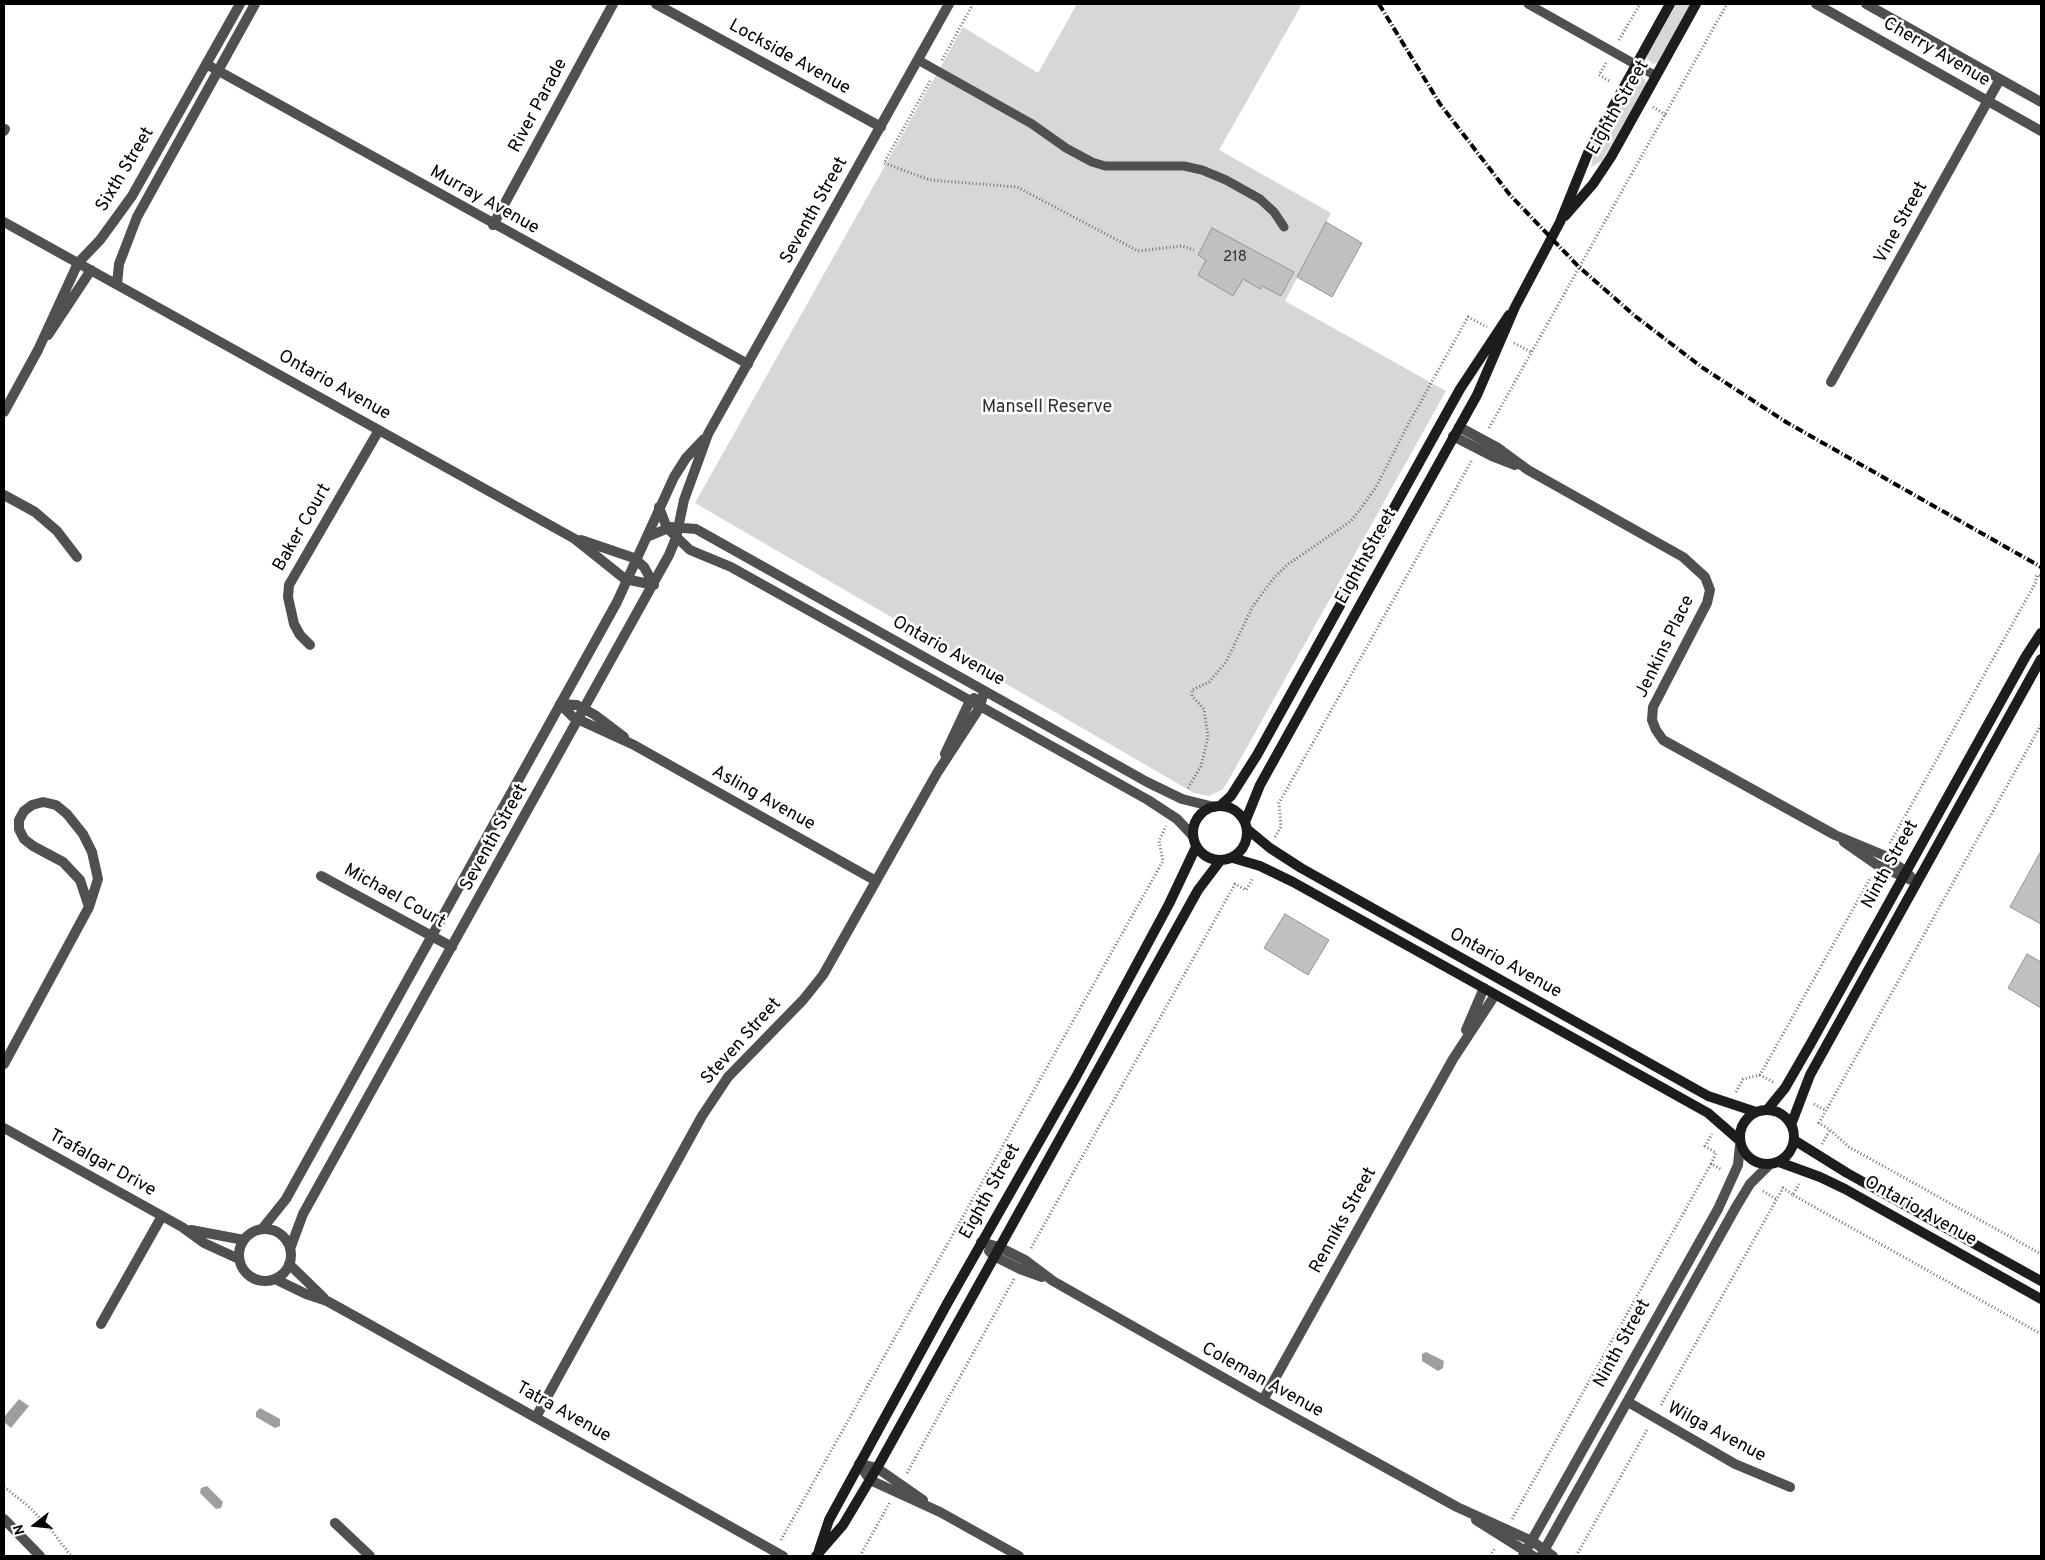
<!DOCTYPE html>
<style>
body{margin:0}
#map{position:relative;width:2045px;height:1560px;overflow:hidden;background:#fff;font-family:Overpass,sans-serif}
canvas{display:block}
.frame{position:absolute;inset:0;border:5px solid #000;pointer-events:none}
.north{position:absolute;left:10px;top:1500px;width:50px;height:50px;-webkit-text-stroke:4px #fff;paint-order:stroke;rotate:254deg;font-size:14px;font-weight:700;line-height:20px;text-align:center;color:#000}
.north::after{content:'';display:block;margin:auto;width:18px;height:22px;background:#000;clip-path:polygon(50% 0,100% 100%,50% 72%,0 100%)}
</style>
<div id="map">
<canvas width="2045" height="1560"></canvas>
<div class="frame"></div>
<div class="north">N</div>
</div>
<script>
const ctx = document.querySelector('canvas').getContext('2d');
ctx.lineJoin = 'round';
function paint(path, color) {
  ctx.fillStyle = color;
  ctx.fill(path, 'evenodd');
}
function poly(rows) {
  const path = new Path2D();
  for (const r of rows) {
    if (r.length === 3) {
      path.moveTo(r[0] + r[2], r[1]);
      path.arc(r[0], r[1], r[2], 0, 2 * Math.PI);
      continue;
    }
    path.moveTo(r[0], r[1]);
    for (let i = 2; i < r.length; i += 2) path.lineTo(r[i], r[i + 1]);
  }
  return path;
}
function strokePath(path, color, width, dash) {
  ctx.strokeStyle = color;
  ctx.lineWidth = width;
  ctx.lineCap = dash ? 'butt' : 'round';
  ctx.setLineDash(dash || []);
  ctx.stroke(path);
}
function drawText(font, color, halo, rows, align = 'center') {
  ctx.font = font + ' Overpass,sans-serif';
  ctx.lineWidth = 5;
  ctx.setLineDash([]);
  ctx.textBaseline = 'middle';
  ctx.strokeStyle = halo;
  ctx.fillStyle = color;
  for (const [text, x, y, turn = 0] of rows) {
    ctx.save();
    ctx.translate(x, y);
    ctx.rotate((+turn || 0) * Math.PI / 180);
    ctx.textAlign = isNaN(turn) ? turn : align;
    if (halo) ctx.strokeText(text, 0, 0);
    ctx.fillText(text, 0, 0);
    ctx.restore();
  }
}
paint(poly([
 [1077,4,1302,4,1219,150,1331,213,1285,301,1446,391,1227,783,1222,790,1209,796,1194,793,695,503,963,27,1038,73],
 [1676,4,1691,4,1657,63,1653,64,1646,58],
 [1638,76,1645,79,1646,84,1602,161,1591,167,1594,152]
]), '#d7d7d7');
paint(poly([
 [1426,1352,1444,1361,1443,1368,1438,1371,1422,1361,1422,1354],
 [19,1399,29,1406,11,1428,4,1422,4,1417],
 [260,1408,280,1419,280,1426,275,1428,256,1417,256,1412],
 [207,1486,223,1502,221,1508,216,1509,200,1493,201,1488]
]), '#9e9e9e');
const building = poly([
 [1326,222,1362,243,1332,297,1297,277,1326,222],
 [1212,228,1294,272,1281,296,1262,286,1260,289,1243,279,1233,296,1198,275,1206,260,1198,255,1212,228],
 [2041,851,2041,924,2010,907,2041,851],
 [1285,914,1329,940,1308,975,1264,948,1285,914],
 [2027,954,2041,962,2041,1008,2008,988,2027,954]
]);
paint(building, '#c0c0c0');
strokePath(building, '#949494', 1);
strokePath(poly([
 [1619,40,1640,4],
 [942,60,973,4],
 [1606,63,1599,75,1611,82],
 [930,81,884,163,930,180,1017,187,1138,251,1182,246,1194,250],
 [1653,107,1666,115],
 [1514,343,1531,352],
 [1489,428,1727,4],
 [2041,725,1819,1123,1830,1130,1849,1147,2041,1254],
 [1188,788,1201,766,1208,737,1204,709,1192,696,1192,690,1209,682,1226,662,1253,606,1273,579,1287,565,1351,521,1361,508,1376,487,1410,421,1468,317,1487,327],
 [1275,837,1281,827,1279,803,1472,460],
 [1890,843,2036,582,2036,577,2037,575,2041,577],
 [1773,1082,1760,1075,1871,877],
 [1736,1092,1743,1079,1760,1075],
 [1814,1104,1825,1110],
 [1822,1144,1830,1130],
 [1711,1164,1716,1153,1705,1146,1712,1134],
 [1763,1191,1776,1199],
 [1793,1195,2041,1334],
 [1031,1248,1235,884,1246,890,1253,878],
 [1661,1405,1783,1188,1793,1195,1799,1184],
 [907,1473,1014,1279],
 [4,1487,27,1505,49,1527,71,1556],
 [1512,1519,1711,1164,1722,1170],
 [781,1540,1163,861,1159,841,1166,826],
 [860,1556,890,1502],
 [1490,1556,1495,1548],
 [1576,1556,1648,1428]
]), '#727272', 3, [1, 2.5]);
strokePath(poly([
 [1528,4,1656,76],
 [918,60,1032,124,1066,148,1092,162,1105,166,1184,166,1202,170,1226,180,1260,199,1274,212,1284,227]
]), '#505050', 9);
strokePath(poly([
 [656,4,881,127],
 [1816,4,2041,131],
 [1866,4,2041,102],
 [206,64,748,364],
 [4,131,5,129],
 [4,222,575,539,625,579,654,585],
 [493,225,613,4],
 [117,284,119,264,137,217,255,4],
 [48,335,91,270],
 [1831,382,2000,79],
 [4,412,38,350,78,263,100,240,132,196,240,4],
 [1459,427,1498,448,1528,470,1683,557,1705,577,1710,590,1707,603,1653,707,1652,720,1656,730,1663,740,1835,835,1883,855,1905,871,1916,882],
 [1453,436,1492,456,1515,465],
 [4,495,35,512,57,531,77,557],
 [659,507,667,528,690,550,731,567,1148,800,1177,819,1193,836],
 [647,537,671,527,696,529,1147,782,1182,799,1214,807],
 [581,540,634,558,644,567,654,585],
 [310,645,300,635,294,624,288,597,289,585,379,430],
 [560,704,573,717,634,745,876,881],
 [560,704,577,705,595,715,624,737],
 [945,754,970,701,974,698],
 [1844,842,1877,865,1911,880],
 [321,876,452,947],
 [1466,1030,1484,988],
 [4,1064,89,907,98,879,92,852,83,834,67,814,56,805,43,802,32,805,24,811,19,820,19,829,24,839,33,846,63,862,80,880,89,907],
 [4,1128,182,1227,204,1243,239,1259],
 [262,1229,286,1199,617,602,674,477,686,458,704,439],
 [265,1255,26],
 [191,1230,244,1240],
 [981,1242,999,1247,1025,1260,1053,1281,1263,1400,1457,1507,1532,1541,1553,1556],
 [290,1249,303,1214,669,555,676,538,684,500,708,434,949,4],
 [989,1251,994,1256,1020,1269,1042,1277],
 [289,1264,324,1298],
 [275,1279,306,1294,327,1301,356,1317,783,1556],
 [101,1324,162,1216],
 [1263,1400,1453,1059,1495,995],
 [1628,1402,1735,1464,1790,1487],
 [536,1417,702,1116,728,1077,803,1000,823,975,937,773,980,707,984,691],
 [859,1464,870,1480,940,1512,1019,1556],
 [859,1464,877,1468,923,1500],
 [4,1519,40,1556],
 [1476,1520,1533,1556],
 [335,1523,370,1556],
 [1523,1556,1718,1209,1738,1165,1740,1145],
 [1541,1556,1736,1207,1750,1184,1769,1165]
]), '#505050', 10);
strokePath(poly([
 [1565,216,1593,184,1611,157,1696,4],
 [1220,833,27],
 [1220,806,1231,796,1257,755,1460,389,1509,315],
 [1245,822,1260,785,1477,395,1515,307,1560,222,1590,148,1670,4],
 [1247,829,1270,848,1301,868,1708,1096,1756,1112],
 [1233,858,1260,866,1293,882,1543,1021,1708,1113,1739,1140],
 [1767,1137,27],
 [1767,1110,1785,1088,1811,1043,2026,656,2041,633],
 [1791,1125,1810,1075,2041,659],
 [1794,1140,1847,1173,2041,1281],
 [1779,1162,1820,1177,1845,1189,2041,1299],
 [819,1550,829,1520,948,1302,1076,1077,1169,904,1196,847],
 [816,1556,843,1525,877,1468,1198,890,1220,861]
]), '#1d1d1d', 10);
strokePath(poly([
 [1379,4,1440,104,1510,195,1579,267,1635,316,1703,368,1786,422,2041,567]
]), '#000', 4, [8, 2.5, 1, 2.5]);
drawText('15px', '#303030', null, [
 ["218",1235,258]
]);
drawText('18px', '#000', '#fff', [
 ["Cherry Avenue",1936,53,30],
 ["Lockside Avenue",789,58,29],
 ["River Parade",539,106,-62],
 ["Eighth Street",1619,108,-60],
 ["Sixth Street",126,170,-59],
 ["Murray Avenue",484,201,29],
 ["Seventh Street",815,211,-61],
 ["Vine Street",1902,223,-61],
 ["Ontario Avenue",334,386,29],
 ["Baker Court",303,528,-60],
 ["Eighth Street",1367,557,-61],
 ["Jenkins Place",1666,647,-64],
 ["Ontario Avenue",948,652,29],
 ["Asling Avenue",763,799,29],
 ["Seventh Street",495,838,-61],
 ["Ninth Street",1891,865,-61],
 ["Michael Court",394,897,29],
 ["Ontario Avenue",1505,964,29],
 ["Steven Street",742,1042,-48],
 ["Trafalgar Drive",102,1164,29],
 ["Eighth Street",991,1192,-61],
 ["Ontario Avenue",1920,1212,29],
 ["Renniks Street",1344,1221,-61],
 ["Ninth Street",1623,1344,-61],
 ["Coleman Avenue",1262,1381,29],
 ["Tatra Avenue",563,1413,29],
 ["Wilga Avenue",1716,1433,28]
]);
drawText('18px', '#2e2e2e', '#fff', [
 ["Mansell Reserve",1047,408]
]);
</script>
